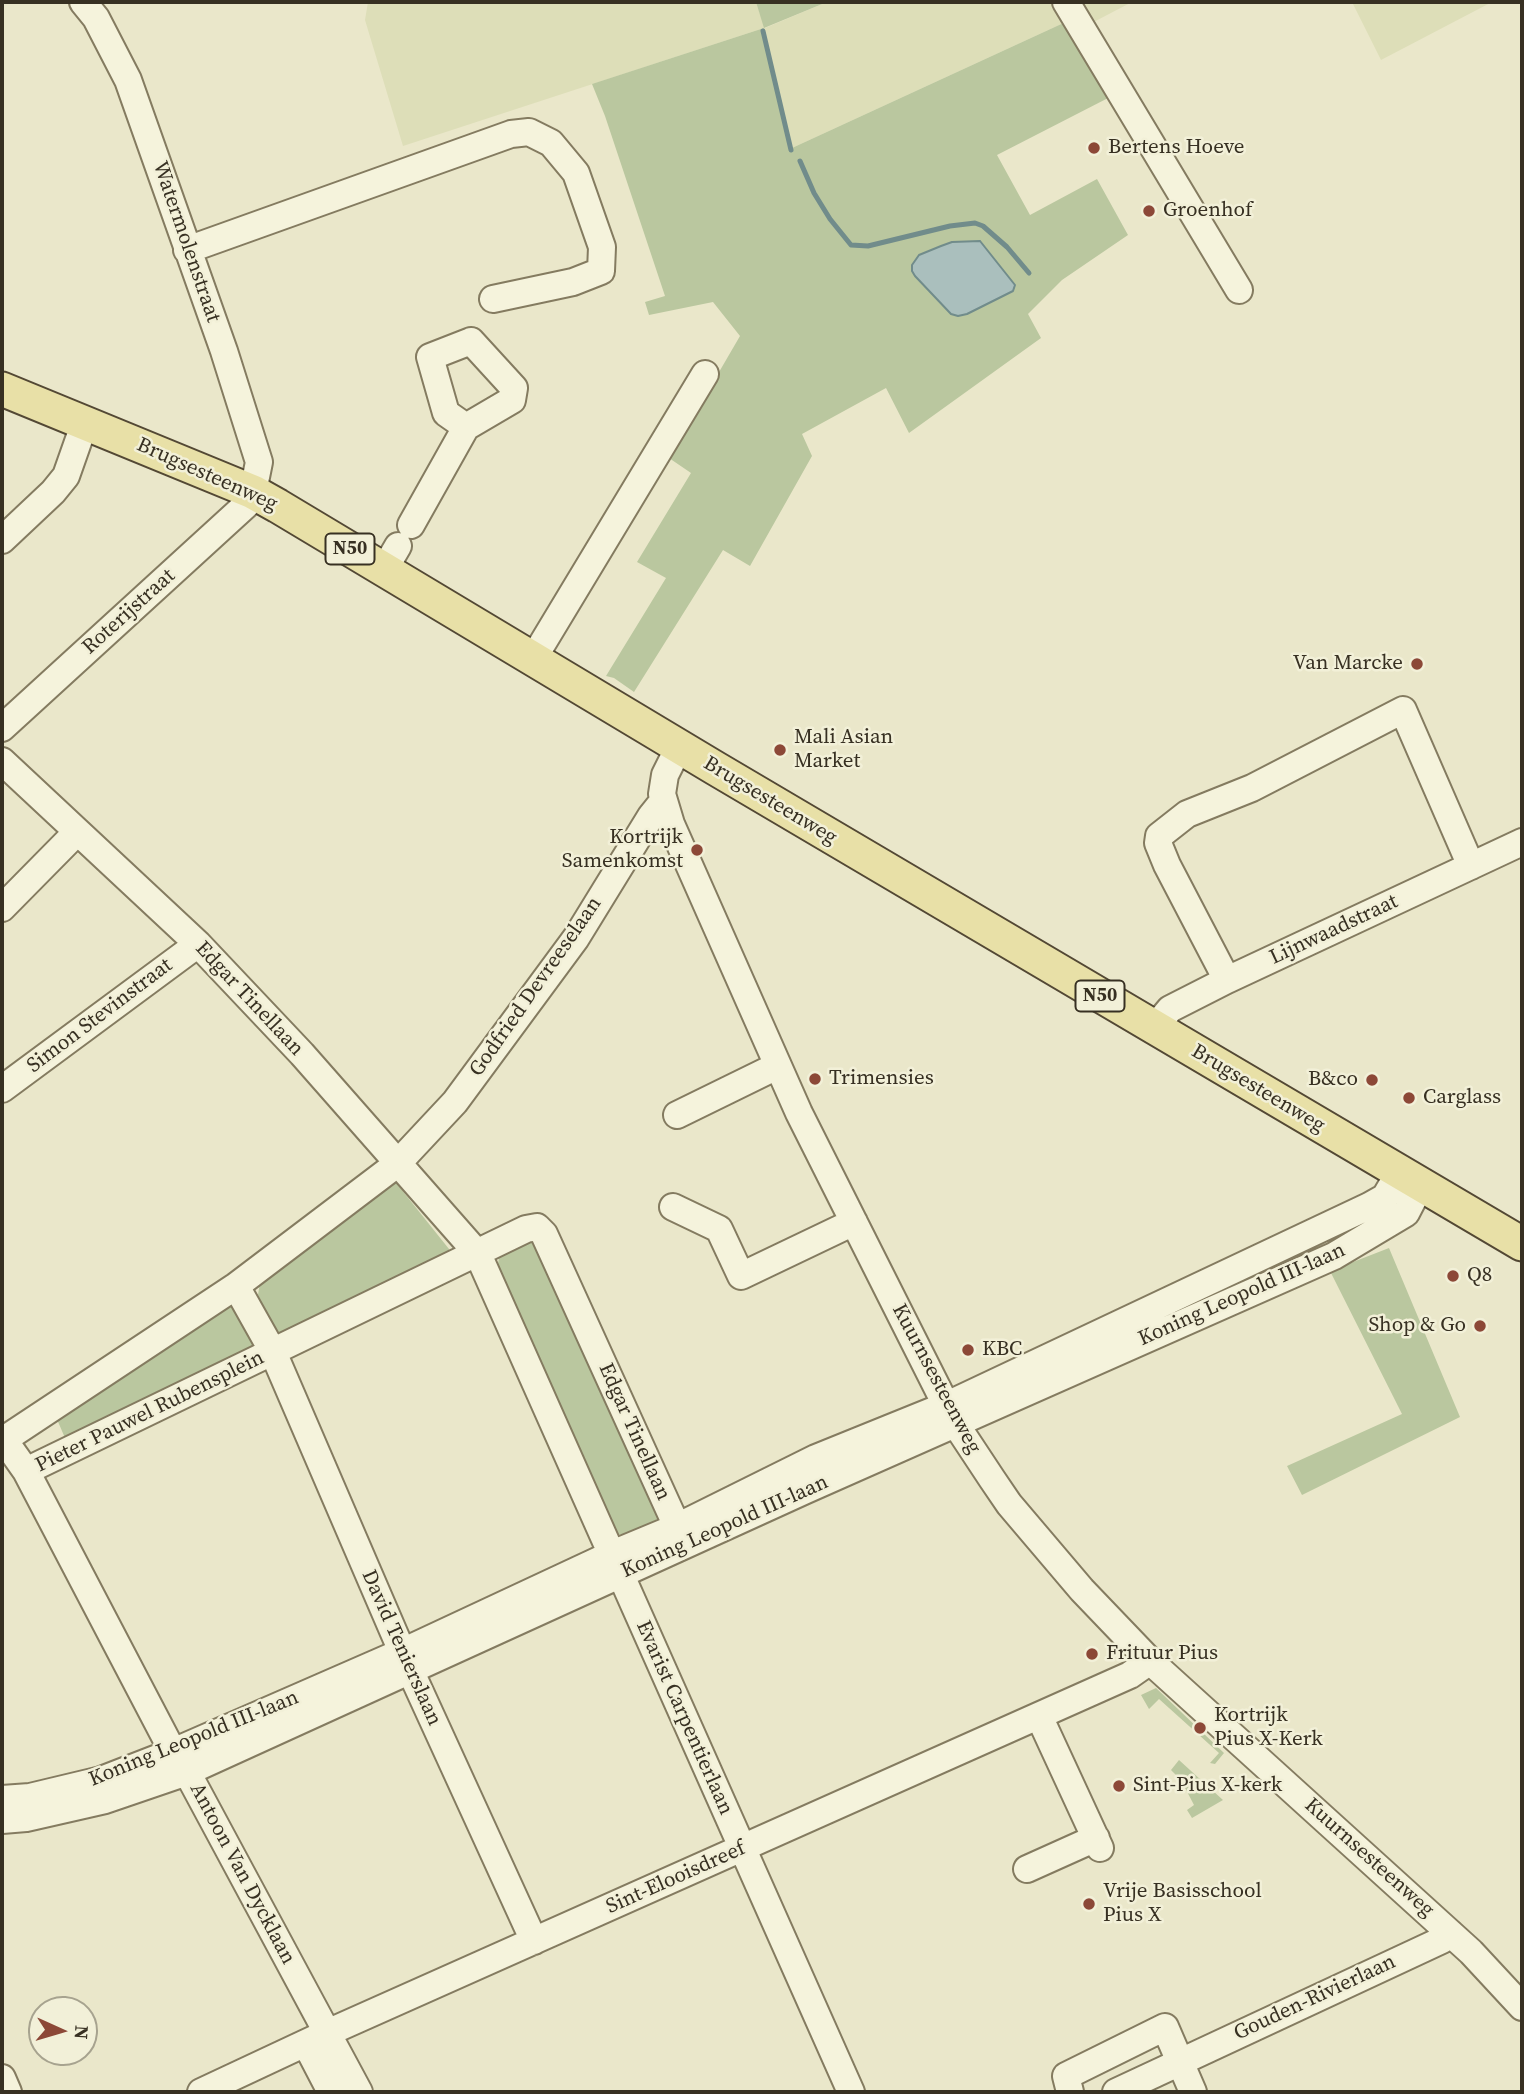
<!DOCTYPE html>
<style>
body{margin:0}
#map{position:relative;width:1524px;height:2094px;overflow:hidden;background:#eae7ca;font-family:"Source Serif 4",serif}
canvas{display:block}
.frame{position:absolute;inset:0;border:4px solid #373022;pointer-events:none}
.north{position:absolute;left:28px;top:1996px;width:70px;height:70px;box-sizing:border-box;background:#f2f0d8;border:2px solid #a7a38f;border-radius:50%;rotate:94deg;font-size:19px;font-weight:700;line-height:28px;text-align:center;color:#373022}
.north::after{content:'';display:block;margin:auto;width:24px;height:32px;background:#8c4837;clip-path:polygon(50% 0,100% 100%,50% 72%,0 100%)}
</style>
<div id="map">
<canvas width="1524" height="2094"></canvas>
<div class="frame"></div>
<div class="north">N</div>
</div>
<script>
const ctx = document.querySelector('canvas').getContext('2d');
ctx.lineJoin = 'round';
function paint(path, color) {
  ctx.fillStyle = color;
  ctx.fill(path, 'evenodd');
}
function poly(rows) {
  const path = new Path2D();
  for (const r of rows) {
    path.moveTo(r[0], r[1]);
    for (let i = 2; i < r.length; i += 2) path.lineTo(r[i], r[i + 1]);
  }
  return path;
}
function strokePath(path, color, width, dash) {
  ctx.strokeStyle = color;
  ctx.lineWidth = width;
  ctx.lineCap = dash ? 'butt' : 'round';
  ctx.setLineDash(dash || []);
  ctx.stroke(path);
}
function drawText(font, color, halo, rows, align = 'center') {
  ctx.font = font + ' "Source Serif 4",serif';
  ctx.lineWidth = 5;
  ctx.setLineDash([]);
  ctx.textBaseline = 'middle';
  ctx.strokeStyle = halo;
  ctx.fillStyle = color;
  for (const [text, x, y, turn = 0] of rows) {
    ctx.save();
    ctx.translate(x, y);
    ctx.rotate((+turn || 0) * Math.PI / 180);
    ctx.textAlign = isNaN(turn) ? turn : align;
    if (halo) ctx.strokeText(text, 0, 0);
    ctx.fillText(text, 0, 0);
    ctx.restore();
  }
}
paint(poly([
 [368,2,756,2,765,28,827,2,1059,2,1070,20,792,148,764,28,403,146,365,20],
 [1071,2,1132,2,1086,26],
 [1352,2,1492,2,1381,60]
]), '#dddeb8');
paint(poly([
 [756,2,827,2,764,28,792,148,1070,20,1112,96,997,155,1030,215,1097,179,1128,235,1062,280,1028,314,1041,338,909,433,886,388,802,434,812,456,750,566,723,550,634,692,614,678,606,676,666,578,637,562,691,473,669,458,740,336,713,302,649,315,645,302,665,296,605,116,592,84,764,28],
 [942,246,1012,291,958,316,935,249],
 [391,1182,397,1184,449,1249,450,1256,279,1336,275,1332,258,1295,260,1282],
 [525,1240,534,1242,659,1517,651,1525,625,1535,615,1534,496,1275,500,1252],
 [1389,1248,1460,1417,1302,1495,1287,1466,1402,1414,1330,1271],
 [236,1298,265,1351,68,1445,56,1417],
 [1156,1688,1224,1753,1215,1764,1210,1763,1219,1753,1159,1699,1149,1709,1141,1695],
 [1179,1760,1223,1800,1192,1818,1187,1810,1194,1805,1181,1780,1171,1770]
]), '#bac79f');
const water = poly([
 [980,241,1015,285,1013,291,967,314,958,316,951,314,915,276,912,271,912,265,919,255,941,246,952,242,980,241]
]);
paint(water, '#aabfbd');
strokePath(water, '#718c8b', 2);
strokePath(poly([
 [763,31,791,150],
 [800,161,814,193,830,219,851,245,868,246,950,226,975,223,983,226,1007,247,1029,273]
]), '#718c8b', 5);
const minor = poly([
 [1066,2,1239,290],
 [187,250,511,134,529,132,551,143,576,173,602,247,601,271,573,282,493,299],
 [471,341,514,388,512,400,466,427,446,413,430,357,471,341],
 [411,525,466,427],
 [2,540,53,492,66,476,85,422],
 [384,570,398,546],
 [533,659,705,374],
 [2,728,246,505,253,492,259,462,224,351,128,80,96,18,83,2],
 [679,747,665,775,662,794,671,824,799,1113,955,1423,992,1479,1009,1504,1082,1590,1150,1661,1471,1952,1522,2007],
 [2,761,198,944,302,1054,478,1254,851,2092],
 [2,908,77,832],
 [1227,980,1167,865,1158,843,1159,836,1187,814,1252,788,1403,710,1471,866],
 [1154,1028,1170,1009,1227,980,1522,842],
 [2,1089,198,944],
 [677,1115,777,1066],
 [673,1207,719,1229,741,1276,854,1222],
 [236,1286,273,1352,410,1670,534,1941],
 [2,1437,26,1471,173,1752,187,1772,359,2092],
 [2,1441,236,1286,397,1164,455,1102,576,938,651,816,663,801],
 [26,1471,526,1229,537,1227,544,1234,684,1542],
 [1039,1716,1100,1848],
 [2,1799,30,1797,101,1780,173,1752,402,1652,612,1554,677,1527,816,1458,947,1405,1369,1206,1385,1197,1399,1173],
 [2,1820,26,1818,105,1800,187,1772,806,1490,1334,1256,1406,1213,1421,1184],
 [1027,1869,1096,1838],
 [306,2044,331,2092],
 [2,2078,8,2092],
 [201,2092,327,2033,1130,1675,1150,1661],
 [1070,2092,1066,2076,1165,2027,1193,2092],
 [1116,2092,1442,1940,1450,1933]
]);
const major = poly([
 [2,389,253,492,278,506,715,768,1522,1244]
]);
strokePath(minor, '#847b60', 30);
strokePath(major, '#534834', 37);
strokePath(minor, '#f5f3dc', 26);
strokePath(major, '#e8e0a7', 33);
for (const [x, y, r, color] of [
 [1094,148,7,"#8c4837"],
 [1149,211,7,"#8c4837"],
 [1417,664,7,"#8c4837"],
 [780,750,7,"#8c4837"],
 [697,850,7,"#8c4837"],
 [815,1079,7,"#8c4837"],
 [1372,1080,7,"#8c4837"],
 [1409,1098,7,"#8c4837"],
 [1453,1276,7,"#8c4837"],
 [1480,1326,7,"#8c4837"],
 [968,1350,7,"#8c4837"],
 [1092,1654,7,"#8c4837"],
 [1200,1728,7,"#8c4837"],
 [1119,1786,7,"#8c4837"],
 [1089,1904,7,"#8c4837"]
]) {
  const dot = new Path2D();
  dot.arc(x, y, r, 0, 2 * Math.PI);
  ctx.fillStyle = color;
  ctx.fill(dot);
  strokePath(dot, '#f2f0d8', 2.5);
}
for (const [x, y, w] of [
 [350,549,49],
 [1100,996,49]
]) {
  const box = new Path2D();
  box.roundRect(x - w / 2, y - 15.5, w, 31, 5);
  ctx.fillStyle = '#f2f0d8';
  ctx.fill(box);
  strokePath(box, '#373022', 2);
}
drawText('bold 19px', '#373022', null, [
 ["N50",350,549],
 ["N50",1100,996]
]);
drawText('21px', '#373022', '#f2f0d8', [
 ["Bertens Hoeve",1108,148],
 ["Groenhof",1163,211],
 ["Van Marcke",1403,664,"right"],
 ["Mali Asian",794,738],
 ["Market",794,762],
 ["Kortrijk",683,838,"right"],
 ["Samenkomst",683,862,"right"],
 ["Trimensies",829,1079],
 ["B&co",1358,1080,"right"],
 ["Carglass",1423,1098],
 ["Q8",1467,1276],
 ["Shop & Go",1466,1326,"right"],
 ["KBC",982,1350],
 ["Frituur Pius",1106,1654],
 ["Kortrijk",1214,1716],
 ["Pius X-Kerk",1214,1740],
 ["Sint-Pius X-kerk",1133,1786],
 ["Vrije Basisschool",1103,1892],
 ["Pius X",1103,1916]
], 'left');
drawText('21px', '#373022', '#f2f0d8', [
 ["Watermolenstraat",186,242,71],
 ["Brugsesteenweg",207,475,24],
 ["Roterijstraat",129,612,-42],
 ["Brugsesteenweg",770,801,31],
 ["Lijnwaadstraat",1334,930,-25],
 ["Godfried Devreeselaan",536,987,-55],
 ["Edgar Tinellaan",249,999,47],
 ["Simon Stevinstraat",100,1016,-37],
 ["Brugsesteenweg",1258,1089,31],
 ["Koning Leopold III-laan",1242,1295,-24],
 ["Kuurnsesteenweg",936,1379,62],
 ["Pieter Pauwel Rubensplein",150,1412,-26],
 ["Edgar Tinellaan",634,1432,66],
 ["Koning Leopold III-laan",725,1527,-24],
 ["David Tenierslaan",401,1648,66],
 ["Evarist Carpentierlaan",684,1718,66],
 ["Koning Leopold III-laan",194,1739,-22],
 ["Kuurnsesteenweg",1369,1858,42],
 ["Antoon Van Dycklaan",242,1874,62],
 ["Sint-Elooisdreef",676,1878,-24],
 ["Gouden-Rivierlaan",1315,1998,-25]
]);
</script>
